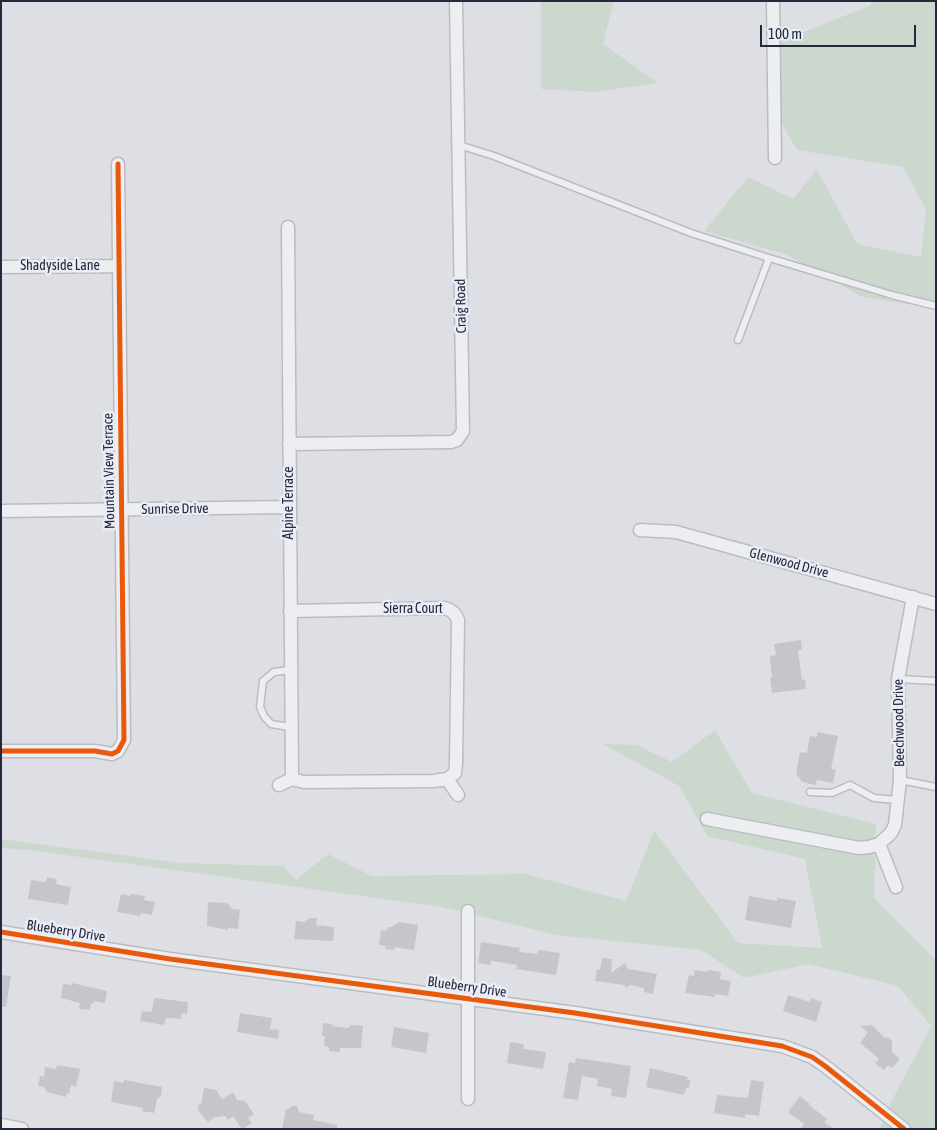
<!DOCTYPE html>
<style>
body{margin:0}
#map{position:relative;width:937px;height:1130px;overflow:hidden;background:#dedfe4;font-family:"Asap Condensed",sans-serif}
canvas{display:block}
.frame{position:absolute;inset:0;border:2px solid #232a3e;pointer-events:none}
.scale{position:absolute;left:760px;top:25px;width:156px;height:22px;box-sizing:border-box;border:2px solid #232a3e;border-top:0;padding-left:6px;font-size:15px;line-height:18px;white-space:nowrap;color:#232a3e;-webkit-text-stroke:4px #eaedf5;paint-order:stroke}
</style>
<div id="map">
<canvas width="937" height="1130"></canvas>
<div class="frame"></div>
<div class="scale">100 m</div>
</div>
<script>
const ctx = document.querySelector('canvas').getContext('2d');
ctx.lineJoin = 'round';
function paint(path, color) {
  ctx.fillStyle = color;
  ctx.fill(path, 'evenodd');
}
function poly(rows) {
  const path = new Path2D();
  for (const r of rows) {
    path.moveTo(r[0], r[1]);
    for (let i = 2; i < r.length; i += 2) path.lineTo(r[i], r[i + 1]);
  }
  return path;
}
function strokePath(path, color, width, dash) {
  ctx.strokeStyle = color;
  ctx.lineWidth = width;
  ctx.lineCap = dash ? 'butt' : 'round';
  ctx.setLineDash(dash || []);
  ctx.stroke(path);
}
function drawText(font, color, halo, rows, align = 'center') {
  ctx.font = font + ' "Asap Condensed",sans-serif';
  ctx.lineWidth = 5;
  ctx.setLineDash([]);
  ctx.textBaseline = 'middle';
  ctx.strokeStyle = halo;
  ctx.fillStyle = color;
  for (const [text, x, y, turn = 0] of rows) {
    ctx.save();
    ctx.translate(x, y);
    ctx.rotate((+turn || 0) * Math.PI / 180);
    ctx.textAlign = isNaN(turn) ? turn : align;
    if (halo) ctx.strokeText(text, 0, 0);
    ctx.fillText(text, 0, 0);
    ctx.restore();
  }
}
paint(poly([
 [541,1,614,1,603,44,658,83,595,92,541,89],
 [871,1,936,1,936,309,860,296,785,254,704,231,748,177,793,199,817,169,857,244,921,257,926,209,903,167,797,150,777,116,775,44,871,5],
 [715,730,752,793,876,824,874,898,936,960,936,1129,879,1129,890,1104,931,1026,898,986,809,964,744,978,701,950,556,935,442,907,29,850,1,848,1,839,181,863,283,866,296,880,328,854,372,876,526,874,626,901,654,830,738,943,822,948,805,859,707,836,679,786,603,744,637,745,672,762]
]), '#ccd8cd');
paint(poly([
 [801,640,802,650,798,650,802,680,805,679,806,689,772,693,770,678,772,678,770,656,776,655,774,644],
 [818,732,838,736,831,769,836,770,833,783,817,780,816,785,802,782,796,774,800,752,807,753,810,736,817,737],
 [47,877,57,879,56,884,71,887,68,905,28,899,31,880,46,882],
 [121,894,130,896,130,894,145,896,144,900,155,902,152,915,141,913,140,916,117,912],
 [749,896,777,901,777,898,796,901,791,928,745,920],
 [208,902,227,903,232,909,240,910,238,929,228,928,228,930,207,926],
 [310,918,317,918,316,925,334,927,333,941,294,939,296,921,304,922],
 [399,922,418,925,414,950,395,947,394,950,385,949,386,946,379,945,381,930,387,931,388,927,391,927],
 [481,942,520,948,519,952,537,954,538,950,560,953,556,975,516,969,517,965,491,961,491,965,478,963],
 [602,958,612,959,611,973,625,963,628,969,657,974,653,994,644,992,644,988,630,985,626,988,624,985,595,981,597,969,600,970],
 [695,970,708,972,708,970,721,972,720,979,731,981,728,996,715,994,715,997,685,993,689,975,694,976],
 [1,975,11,976,6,1007,1,1007],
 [72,983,107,991,105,1003,94,1001,93,1004,91,1003,90,1010,79,1009,80,1003,61,998,63,984,72,985],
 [788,995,810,1002,811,998,822,1002,816,1022,783,1011],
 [154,998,188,1002,187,1014,182,1013,181,1019,166,1018,164,1025,140,1021,142,1011,152,1012],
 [240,1013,272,1018,270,1029,279,1030,278,1039,237,1032],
 [323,1023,332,1024,332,1026,349,1028,350,1025,363,1026,361,1048,340,1048,340,1052,329,1051,329,1047,324,1046,325,1036,322,1036],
 [872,1025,885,1038,888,1037,892,1041,892,1052,900,1059,892,1068,888,1065,884,1070,875,1063,879,1059,860,1043,868,1032,860,1026],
 [394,1027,429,1033,426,1053,391,1047],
 [510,1042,524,1044,523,1049,546,1052,543,1069,507,1063],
 [576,1058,631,1066,626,1098,611,1096,612,1089,597,1086,598,1079,582,1076,578,1100,563,1098,569,1062,575,1063],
 [57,1065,80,1069,76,1087,71,1085,69,1094,67,1093,66,1097,47,1092,44,1087,38,1086,40,1076,44,1077,45,1067,56,1069],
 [650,1068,688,1077,687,1080,690,1080,689,1088,686,1088,684,1095,646,1087],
 [124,1080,162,1087,161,1096,157,1099,154,1113,142,1111,143,1108,111,1102,114,1081,123,1083],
 [751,1080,764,1082,759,1116,745,1114,745,1118,714,1113,717,1095,748,1098],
 [204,1088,216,1090,222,1099,233,1092,237,1100,245,1101,254,1114,248,1118,252,1123,242,1129,233,1116,228,1120,225,1116,215,1117,208,1122,198,1110,199,1104,201,1104],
 [800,1096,810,1104,809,1105,827,1119,824,1122,834,1129,800,1129,804,1124,788,1112],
 [293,1106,297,1106,299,1112,314,1115,313,1120,337,1125,337,1129,282,1129,286,1109,288,1109]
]), '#c5c6cc');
const service = poly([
 [459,145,494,156,691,233,766,257,768,261,738,340],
 [766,257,892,295,936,306],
 [898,679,936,681],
 [290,727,271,724,264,716,260,707,263,681,274,672,290,670],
 [900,780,936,787],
 [810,792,832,793,850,785,874,798,898,800]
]);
const minor = poly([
 [773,1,775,158],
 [288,227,292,779],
 [1,267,118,266],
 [289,444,451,442,457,440,463,431,456,1],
 [1,511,289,507],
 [640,530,676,532,936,604],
 [290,611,444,608,450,610,455,614,458,620,456,764,455,773,447,779],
 [1,751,95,751,112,754,118,751,124,740,118,164],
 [279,785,292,779,304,782,434,781,447,779,458,795],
 [707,819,859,848,869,847,879,844,891,833,895,825,900,780,898,679,913,597],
 [879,844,896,887],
 [1,932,170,959,575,1013,782,1046,812,1057,825,1066,904,1129],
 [468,1099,468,911],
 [1,1125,22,1129]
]);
strokePath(service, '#bbbcc2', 9);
strokePath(minor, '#bbbcc2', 15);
strokePath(service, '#edeef1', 6);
strokePath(minor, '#edeef1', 12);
strokePath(poly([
 [1,751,95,751,112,754,118,751,124,740,118,164],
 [1,932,170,959,575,1013,782,1046,812,1057,825,1066,904,1129]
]), '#e8590c', 5);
drawText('14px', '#232a3e', '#eaedf5', [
 ["Shadyside Lane",60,266],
 ["Craig Road",461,306,-91],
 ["Mountain View Terrace",109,471,-91],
 ["Alpine Terrace",289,503,-90],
 ["Sunrise Drive",175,509,-1],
 ["Glenwood Drive",789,563,15],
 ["Sierra Court",413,609],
 ["Beechwood Drive",899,723,-91],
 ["Blueberry Drive",66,931,9],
 ["Blueberry Drive",467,987,8]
]);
</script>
